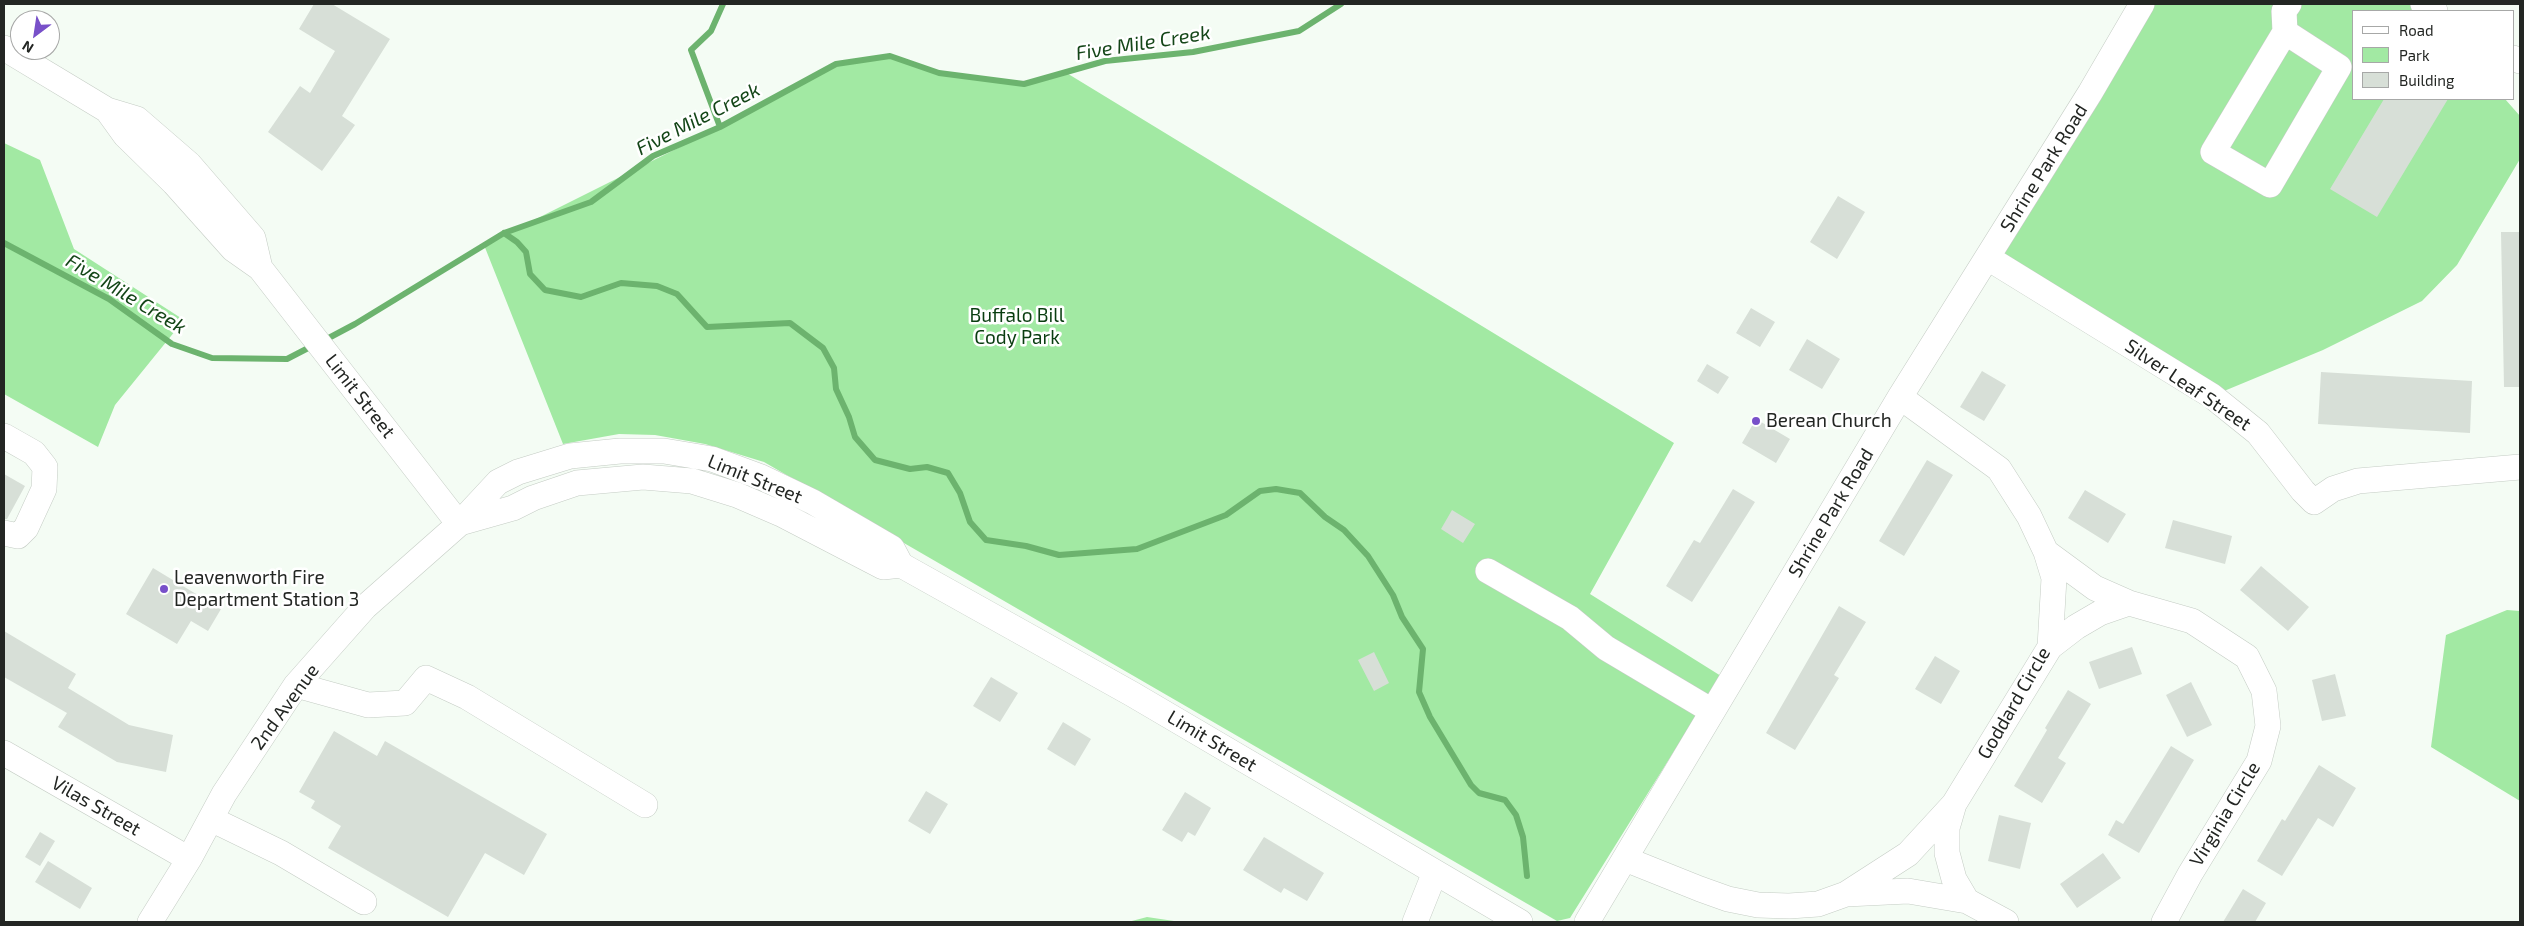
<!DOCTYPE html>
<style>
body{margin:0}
#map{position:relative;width:2524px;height:926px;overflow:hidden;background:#f4fcf4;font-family:"Exo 2",sans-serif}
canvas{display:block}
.frame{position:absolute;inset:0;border:5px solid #232623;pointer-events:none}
.legend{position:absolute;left:2352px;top:10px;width:162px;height:90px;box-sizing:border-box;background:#fff;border:1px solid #a7a8a7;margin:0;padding:6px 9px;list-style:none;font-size:15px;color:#232623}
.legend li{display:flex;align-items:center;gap:10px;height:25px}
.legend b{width:25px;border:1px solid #a7a8a7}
.north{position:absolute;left:10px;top:10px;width:50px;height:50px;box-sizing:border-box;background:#fff;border:1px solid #a7a8a7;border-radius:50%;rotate:211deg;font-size:14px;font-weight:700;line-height:20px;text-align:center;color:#232623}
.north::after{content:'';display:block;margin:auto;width:18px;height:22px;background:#7850c9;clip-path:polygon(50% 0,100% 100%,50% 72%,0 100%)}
</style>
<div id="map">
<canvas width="2524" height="926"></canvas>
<div class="frame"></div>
<ul class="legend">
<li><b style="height:6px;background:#fff"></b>Road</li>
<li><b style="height:14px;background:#a2e9a3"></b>Park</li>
<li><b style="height:14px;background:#d7dfd7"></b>Building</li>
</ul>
<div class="north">N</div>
</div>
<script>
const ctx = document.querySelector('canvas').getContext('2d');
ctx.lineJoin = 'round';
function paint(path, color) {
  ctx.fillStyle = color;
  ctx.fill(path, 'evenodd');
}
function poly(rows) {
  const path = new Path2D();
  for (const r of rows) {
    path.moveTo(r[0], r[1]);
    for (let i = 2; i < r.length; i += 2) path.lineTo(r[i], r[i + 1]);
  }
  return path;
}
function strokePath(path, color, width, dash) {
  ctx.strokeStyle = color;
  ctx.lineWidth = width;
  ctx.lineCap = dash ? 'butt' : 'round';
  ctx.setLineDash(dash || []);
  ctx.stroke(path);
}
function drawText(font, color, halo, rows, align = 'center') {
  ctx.font = font + ' "Exo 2",sans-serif';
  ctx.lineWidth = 5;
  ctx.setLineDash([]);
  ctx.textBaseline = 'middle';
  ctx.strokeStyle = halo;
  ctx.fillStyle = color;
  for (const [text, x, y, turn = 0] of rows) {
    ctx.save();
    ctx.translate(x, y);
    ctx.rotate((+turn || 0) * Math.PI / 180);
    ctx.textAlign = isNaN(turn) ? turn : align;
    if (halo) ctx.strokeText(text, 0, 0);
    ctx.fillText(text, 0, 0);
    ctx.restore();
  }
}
paint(poly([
 [2140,4,2421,4,2428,11,2353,11,2353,99,2505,99,2520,116,2520,159,2457,265,2422,301,2323,350,2212,396,1988,258],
 [890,56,939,73,1024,84,1065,72,1674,443,1590,594,1721,676,1570,918,1557,921,764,462,705,444,655,435,619,434,563,444,484,245,720,127,836,64],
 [4,143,40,160,74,249,184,320,115,405,98,447,4,394],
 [2507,610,2520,611,2520,801,2431,747,2446,635],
 [1147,917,1174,921,1178,922,1128,922]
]), '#a2e9a3');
strokePath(poly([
 [720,127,691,50,711,31,723,4],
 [504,233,517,242,526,252,530,274,545,290,581,297,621,283,657,286,677,294,707,327,790,323,823,348,834,368,836,389,849,417,855,437,875,460,910,469,927,467,948,473,960,493,970,522,986,540,1026,546,1059,555,1137,549,1226,515,1260,491,1276,489,1300,493,1325,517,1344,530,1368,556,1393,595,1402,617,1423,649,1419,692,1430,717,1471,785,1479,793,1505,800,1516,815,1523,837,1527,876],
 [4,243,109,299,172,344,212,358,287,359,314,345],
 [323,341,355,324,504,233,591,202,653,156,720,127,836,64,890,56,939,73,1024,84,1105,61,1193,52,1299,31,1341,4]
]), '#6cb36e', 6);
paint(poly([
 [314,4,332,4,390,39,342,116,355,125,322,171,268,132,300,86,310,93,335,51,299,29],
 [2384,99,2448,99,2377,217,2330,189],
 [1838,196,1865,212,1837,259,1810,242],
 [2501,232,2520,232,2520,387,2504,387],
 [1751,308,1775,322,1760,347,1736,333],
 [1807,339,1840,359,1822,389,1789,370],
 [1707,364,1729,377,1718,394,1697,381],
 [1982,371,2006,385,1984,421,1960,407],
 [2321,372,2472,381,2470,433,2318,424],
 [1756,419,1790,439,1776,463,1742,443],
 [1927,460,1953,475,1904,556,1879,541],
 [4,474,25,486,7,519,4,519],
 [1733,489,1755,502,1692,602,1666,586,1694,540,1700,543],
 [2085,490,2126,514,2108,543,2068,518],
 [1452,510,1475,524,1463,543,1441,529],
 [2173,520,2232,536,2225,564,2165,548],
 [2261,566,2309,607,2288,631,2240,590],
 [153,568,221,609,208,631,191,621,177,644,126,614],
 [1839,606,1866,622,1834,675,1839,678,1795,750,1766,733],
 [4,631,76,674,68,688,129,725,173,735,166,772,117,762,58,727,67,713,4,677],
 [2132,647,2142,674,2099,689,2089,662],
 [1374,652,1389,683,1374,691,1358,660],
 [1935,656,1960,671,1941,704,1915,689],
 [2335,674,2346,716,2322,721,2312,680],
 [991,677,1018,693,1000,722,973,706],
 [2191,682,2212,725,2187,737,2166,695],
 [2068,690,2091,704,2058,758,2066,763,2042,803,2014,786,2047,730,2045,728],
 [1063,722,1091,739,1075,766,1047,749],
 [334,731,377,756,385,741,547,834,524,875,485,853,448,917,328,848,341,826,311,808,315,801,299,792],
 [2171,746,2194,760,2139,853,2108,835,2116,820,2123,824],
 [2319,765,2356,788,2333,827,2318,818,2282,876,2257,861,2282,819,2285,821],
 [926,791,948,804,930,834,908,821],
 [1185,792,1211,808,1195,836,1188,832,1182,842,1162,830],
 [1999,815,2031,823,2020,869,1988,861],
 [40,832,55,841,40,866,25,857],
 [1264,837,1324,873,1307,901,1284,888,1281,893,1243,870],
 [2103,853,2121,878,2077,908,2060,884],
 [48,861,92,888,80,909,35,882],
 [2243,889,2266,903,2255,922,2223,922]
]), '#d7dfd7');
const minor = poly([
 [2423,4,2435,11],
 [2285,32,2339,67,2270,185,2213,152,2285,32,2284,11,2289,4],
 [4,48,107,110,137,119,189,164,253,238,260,268,233,249,174,183,125,135,107,110],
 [2513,58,2520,61],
 [1988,258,2212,396,2258,433,2303,491,2314,502,2333,489,2358,481,2520,467],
 [260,268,459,524],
 [4,436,34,453,45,467,44,489,26,528,18,536,4,533],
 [460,523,513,508,533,498,577,483,643,477,692,481,737,495,781,514,883,567,901,565],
 [2046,552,2095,588,2129,603,2192,621,2247,657,2264,691,2268,726,2259,761,2190,874,2164,922],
 [1488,571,1570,618,1606,648,1712,711],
 [2050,647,2076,627,2100,613,2129,603],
 [296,685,368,705,405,703,426,678,467,697,645,805],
 [4,753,189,859],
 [1954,804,1947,828,1947,853,1954,879,1967,901,2006,922],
 [211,819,281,853,364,902],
 [1625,859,1700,889,1728,899,1758,905,1789,906,1818,904,1846,894,1908,891,1967,901],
 [1846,894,1908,854,1954,804,2050,647,2054,578,2046,552,2029,516,1999,469,1900,397],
 [150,922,189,859,224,794,296,685,365,607,459,524,498,482,518,472,570,456,620,451,664,451,712,459,761,477,813,502,892,548,901,565,1132,694,1520,922],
 [1415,922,1435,872],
 [1587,922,1900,397,2090,93,2142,4]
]);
strokePath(minor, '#c4ccc4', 26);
strokePath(minor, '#fff', 25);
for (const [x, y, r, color] of [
 [1756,421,5,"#7850c9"],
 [164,589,5,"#7850c9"]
]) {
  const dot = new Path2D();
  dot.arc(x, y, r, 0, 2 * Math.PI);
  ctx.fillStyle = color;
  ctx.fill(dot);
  strokePath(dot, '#fff', 2);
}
drawText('19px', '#232623', '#fff', [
 ["Shrine Park Road",2044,168,-58],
 ["Silver Leaf Street",2188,385,34],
 ["Limit Street",360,396,52],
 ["Limit Street",755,479,22],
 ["Shrine Park Road",1831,513,-59],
 ["Goddard Circle",2014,703,-60],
 ["2nd Avenue",285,707,-54],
 ["Limit Street",1212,741,31],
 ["Vilas Street",96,806,30],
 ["Virginia Circle",2225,814,-59]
]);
drawText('19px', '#093d10', '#fff', [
 ["Buffalo Bill",1017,316],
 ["Cody Park",1017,338]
]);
drawText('19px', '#232623', '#fff', [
 ["Berean Church",1766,421],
 ["Leavenworth Fire",174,578],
 ["Department Station 3",174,600]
], 'left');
drawText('italic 20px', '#144618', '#fff', [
 ["Five Mile Creek",1143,43,-9],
 ["Five Mile Creek",698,119,-27],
 ["Five Mile Creek",126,294,31]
]);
</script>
